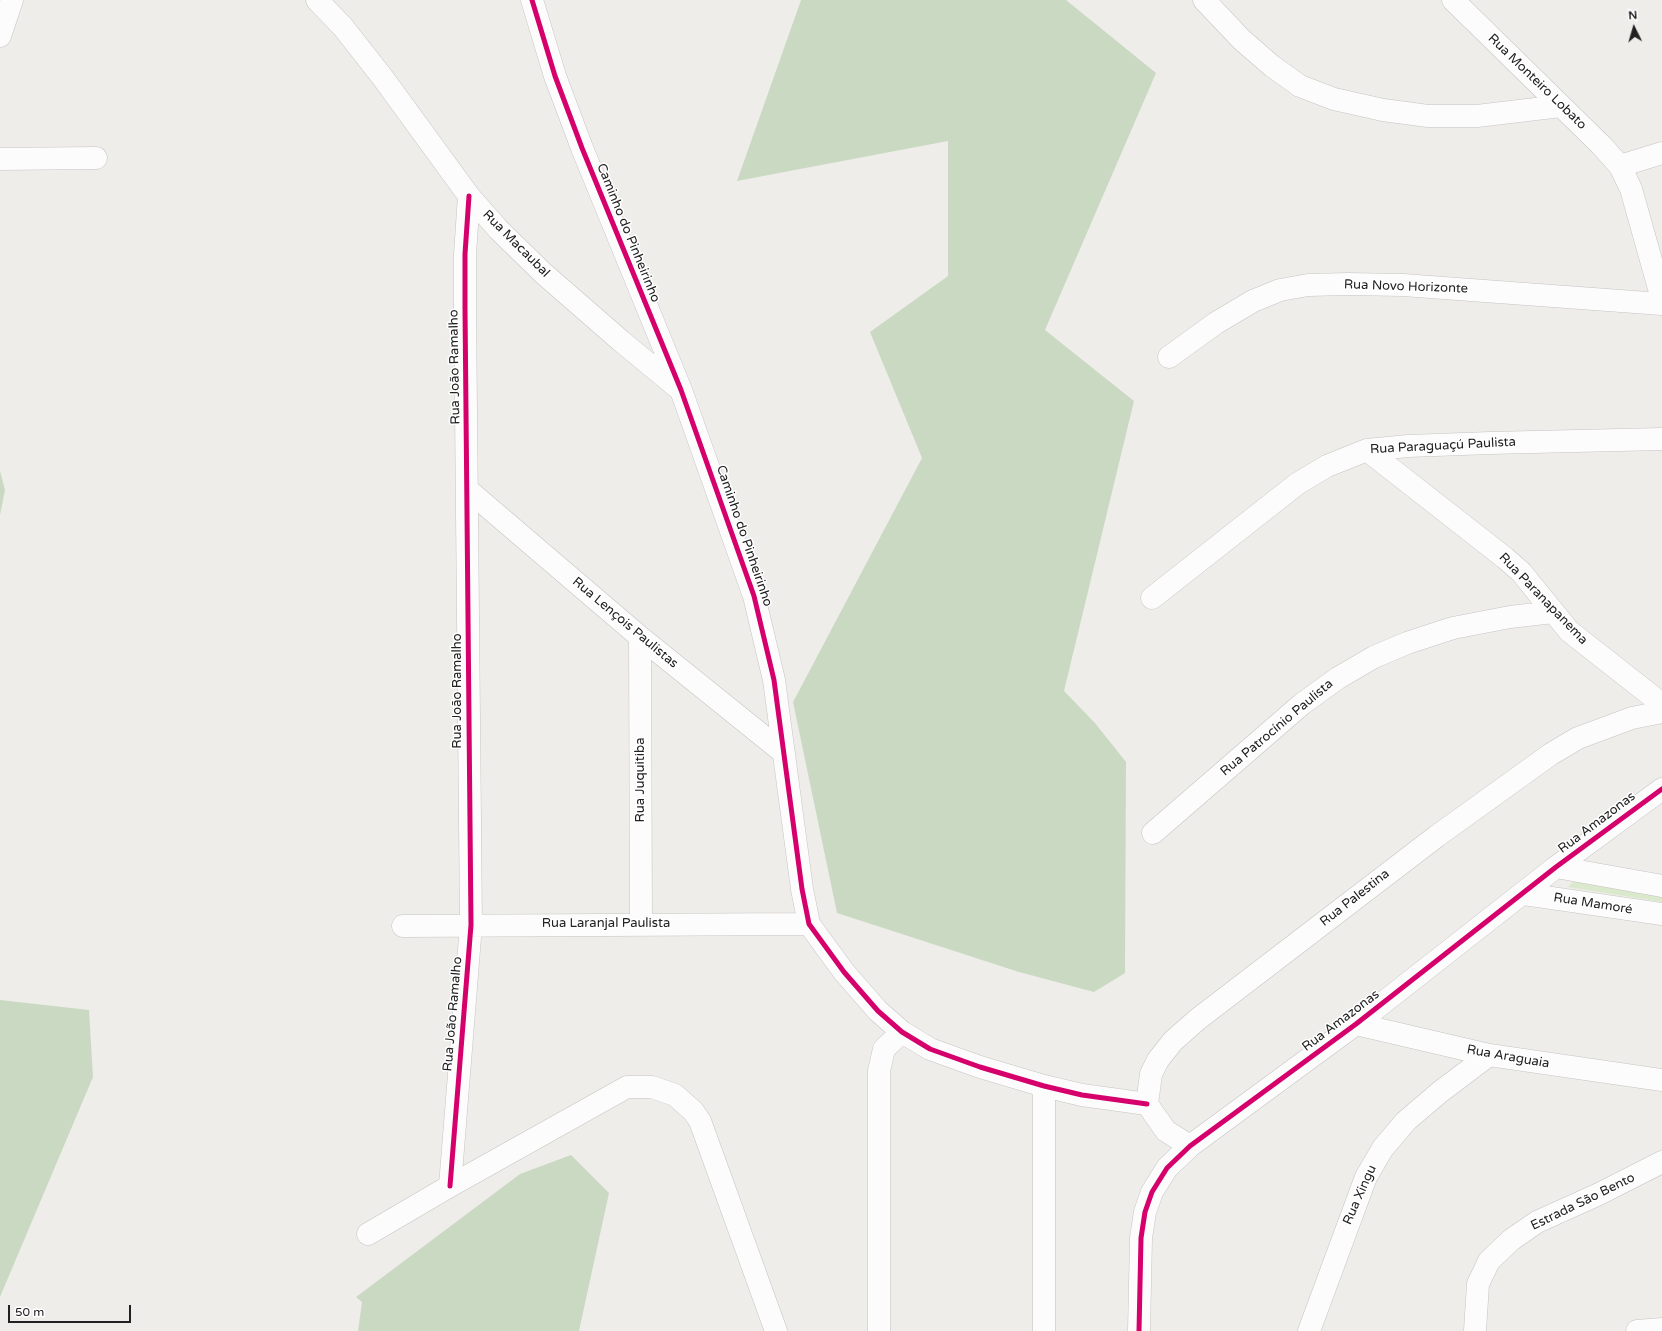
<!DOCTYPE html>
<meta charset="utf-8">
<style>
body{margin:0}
#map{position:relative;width:1662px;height:1331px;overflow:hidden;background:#efedea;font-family:"Varela Round",sans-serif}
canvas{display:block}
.north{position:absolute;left:1614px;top:8px;width:40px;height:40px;-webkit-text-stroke:3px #fff;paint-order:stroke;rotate:355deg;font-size:11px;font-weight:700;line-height:16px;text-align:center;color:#212121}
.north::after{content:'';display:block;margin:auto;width:14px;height:18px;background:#212121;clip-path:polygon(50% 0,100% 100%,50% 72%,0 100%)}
.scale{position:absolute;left:8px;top:1305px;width:123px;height:18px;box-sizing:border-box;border:2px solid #212121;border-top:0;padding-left:5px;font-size:12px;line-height:14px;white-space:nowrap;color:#212121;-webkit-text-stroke:3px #fff;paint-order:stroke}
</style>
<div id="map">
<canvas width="1662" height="1331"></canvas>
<div class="north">N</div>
<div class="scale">50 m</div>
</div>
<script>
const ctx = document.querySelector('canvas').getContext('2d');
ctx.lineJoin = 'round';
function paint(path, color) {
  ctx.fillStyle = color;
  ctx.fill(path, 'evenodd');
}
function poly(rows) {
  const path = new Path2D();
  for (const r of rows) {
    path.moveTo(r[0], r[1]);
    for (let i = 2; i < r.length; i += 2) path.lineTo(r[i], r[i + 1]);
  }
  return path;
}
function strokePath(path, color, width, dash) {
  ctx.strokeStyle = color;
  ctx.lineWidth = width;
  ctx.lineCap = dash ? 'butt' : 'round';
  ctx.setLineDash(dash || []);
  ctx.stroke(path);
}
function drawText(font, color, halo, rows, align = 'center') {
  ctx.font = font + ' "Varela Round",sans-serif';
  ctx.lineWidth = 3;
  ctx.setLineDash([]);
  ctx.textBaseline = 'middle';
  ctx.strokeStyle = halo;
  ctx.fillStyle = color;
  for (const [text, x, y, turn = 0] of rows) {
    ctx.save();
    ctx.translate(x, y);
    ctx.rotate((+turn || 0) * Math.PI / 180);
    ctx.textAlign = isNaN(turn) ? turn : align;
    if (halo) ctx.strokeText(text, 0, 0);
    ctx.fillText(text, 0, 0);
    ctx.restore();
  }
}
paint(poly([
 [1576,879,1662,894,1662,902,1568,887]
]), '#dae9cc');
paint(poly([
 [801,0,1066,0,1156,73,1045,330,1134,401,1064,691,1095,723,1126,762,1125,973,1094,992,1019,972,837,913,793,702,922,458,870,332,948,276,948,141,737,181],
 [0,471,5,490,0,515],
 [0,1000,89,1010,93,1077,0,1297],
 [571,1155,609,1193,579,1331,358,1331,362,1302,356,1297,520,1174]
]), '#cadac2');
const minor = poly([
 [317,0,343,27,383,78,469,196,499,230,543,273,621,341,678,388],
 [532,0,555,76,582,148,681,390,754,596,774,680,802,889,809,924,844,972,878,1011,902,1032,930,1049,980,1067,1044,1086,1082,1095,1147,1104],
 [1204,0,1242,40,1272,66,1300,86,1334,99,1383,110,1428,116,1477,116,1561,106],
 [1453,0,1601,145,1620,166,1631,189,1662,299],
 [0,36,12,0],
 [0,159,96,158],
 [1620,166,1662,153],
 [1169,357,1216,323,1253,301,1280,290,1308,285,1348,284,1403,285,1662,304],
 [1367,450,1505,558,1521,572,1569,631,1662,704],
 [468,490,640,637,784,753],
 [1152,598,1297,484,1327,466,1367,450,1408,446,1490,443,1662,439],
 [640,637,641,924],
 [1153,833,1302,704,1338,678,1374,657,1407,643,1453,628,1510,617,1553,612],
 [1556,867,1662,886],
 [1524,894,1662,914],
 [403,926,809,924],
 [1356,1024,1489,1055,1662,1080],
 [1190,1146,1166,1131,1147,1104,1151,1074,1158,1060,1173,1041,1198,1019,1437,836,1551,754,1578,738,1632,718,1662,712],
 [450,1186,471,925,465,308,465,254,469,196],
 [368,1234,450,1186,627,1087,652,1087,675,1095,693,1111,700,1121,776,1331],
 [879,1331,879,1071,884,1049,902,1032],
 [1044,1331,1044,1086],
 [1139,1331,1141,1238,1145,1212,1152,1192,1167,1168,1190,1146,1356,1024,1556,867,1662,789],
 [1309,1331,1366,1177,1383,1148,1406,1121,1440,1092,1489,1055],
 [1475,1331,1478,1284,1489,1261,1511,1240,1537,1222,1599,1194,1662,1162],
 [1637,1331,1662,1329]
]);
strokePath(minor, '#c5c4c2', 23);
strokePath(minor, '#fdfcfc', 22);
strokePath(poly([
 [532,0,555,76,582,148,681,390,754,596,774,680,802,889,809,924,844,972,878,1011,902,1032,930,1049,980,1067,1044,1086,1082,1095,1147,1104],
 [450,1186,471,925,465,308,465,254,469,196],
 [1139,1331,1141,1238,1145,1212,1152,1192,1167,1168,1190,1146,1356,1024,1556,867,1662,789]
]), '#d6006c', 5);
drawText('13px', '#212121', '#fff', [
 ["Rua Monteiro Lobato",1537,82,44],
 ["Caminho do Pinheirinho",628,233,68],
 ["Rua Macaubal",516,244,45],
 ["Rua Novo Horizonte",1406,287,2],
 ["Rua João Ramalho",455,367,-91],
 ["Rua Paraguaçú Paulista",1443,446,-3],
 ["Caminho do Pinheirinho",744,536,71],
 ["Rua Paranapanema",1543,599,46],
 ["Rua Lençois Paulistas",625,623,40],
 ["Rua João Ramalho",458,691,-90],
 ["Rua Patrocínio Paulista",1277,728,-40],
 ["Rua Juquitiba",641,780,-90],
 ["Rua Amazonas",1597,823,-37],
 ["Rua Palestina",1355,898,-38],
 ["Rua Mamoré",1593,904,9],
 ["Rua Laranjal Paulista",606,924],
 ["Rua João Ramalho",453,1014,-85],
 ["Rua Amazonas",1341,1021,-37],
 ["Rua Araguaia",1508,1057,10],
 ["Rua Xingu",1360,1195,-66],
 ["Estrada São Bento",1583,1202,-26]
]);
</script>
